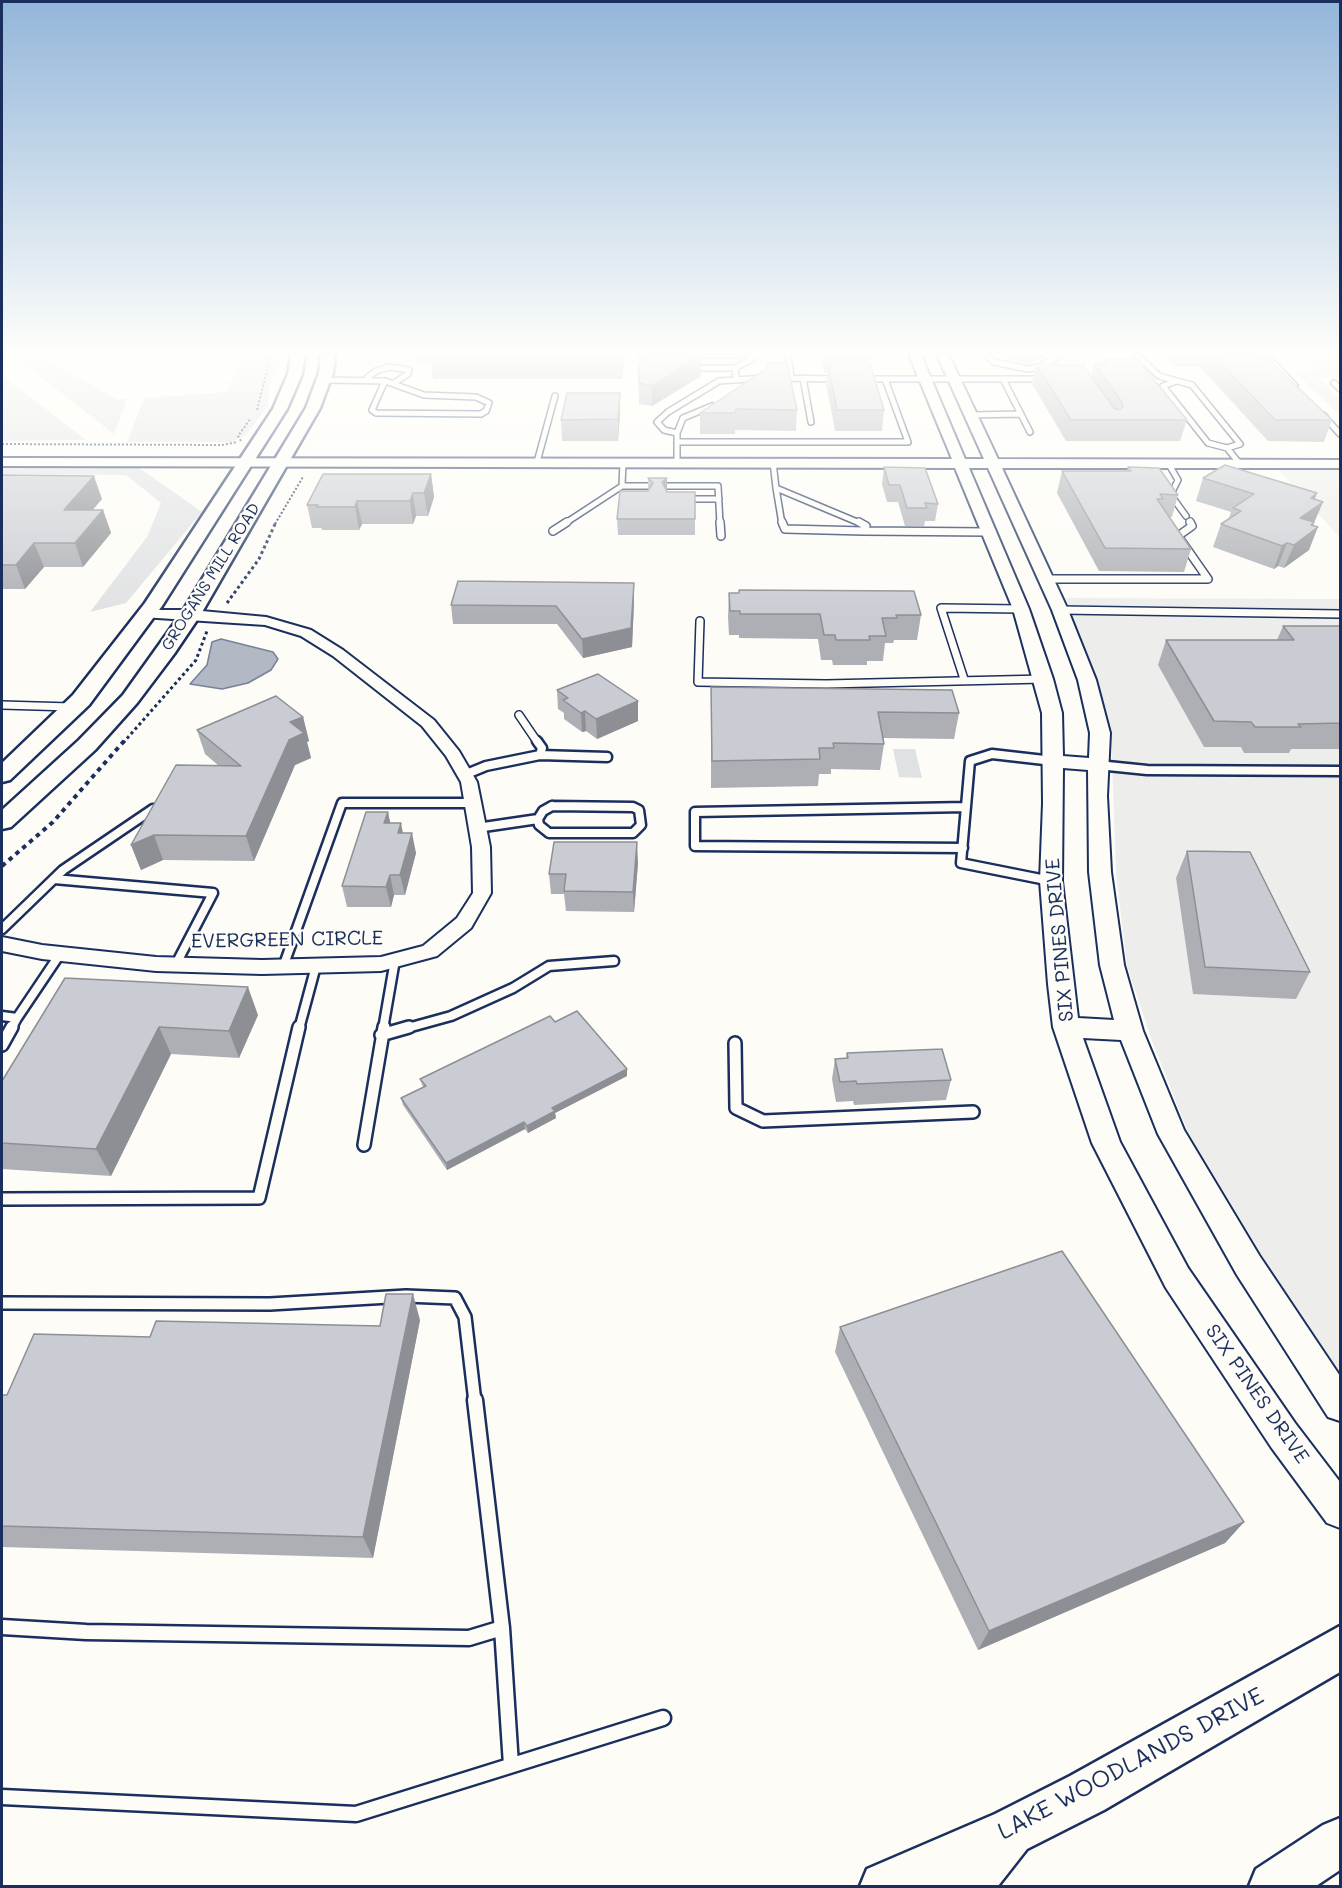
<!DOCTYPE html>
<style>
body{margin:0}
#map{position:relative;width:1342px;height:1888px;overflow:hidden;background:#fdfcf7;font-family:Mali,sans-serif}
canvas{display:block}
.frame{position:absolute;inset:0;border:3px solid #1b2f5e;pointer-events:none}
</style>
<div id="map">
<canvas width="1342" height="1888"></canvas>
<div class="frame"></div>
</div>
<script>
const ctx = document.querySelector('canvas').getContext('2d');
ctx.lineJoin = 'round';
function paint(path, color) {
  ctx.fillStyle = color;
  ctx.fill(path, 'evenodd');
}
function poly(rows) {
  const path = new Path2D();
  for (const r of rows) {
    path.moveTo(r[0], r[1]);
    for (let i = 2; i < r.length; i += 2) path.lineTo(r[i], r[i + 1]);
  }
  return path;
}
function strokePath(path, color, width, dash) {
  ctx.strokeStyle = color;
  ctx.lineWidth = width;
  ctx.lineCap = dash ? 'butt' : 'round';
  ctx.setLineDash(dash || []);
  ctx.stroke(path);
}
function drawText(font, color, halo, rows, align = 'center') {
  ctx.font = font + ' Mali,sans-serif';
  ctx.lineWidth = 4.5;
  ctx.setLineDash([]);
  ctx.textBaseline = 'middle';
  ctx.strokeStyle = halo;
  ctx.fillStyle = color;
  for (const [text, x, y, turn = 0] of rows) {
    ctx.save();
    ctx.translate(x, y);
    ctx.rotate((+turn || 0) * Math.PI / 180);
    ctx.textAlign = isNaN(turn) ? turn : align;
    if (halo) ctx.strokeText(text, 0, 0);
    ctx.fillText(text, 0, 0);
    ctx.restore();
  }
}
paint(poly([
 [1279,470,1340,470,1340,538],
 [1066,598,1340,599,1340,1374,1305,1327,1188,1132,1151,1038,1127,966,1116,874,1111,733,1097,679]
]), '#edeeec');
paint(poly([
 [13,355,38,355,116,399,127,399,114,434],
 [239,355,282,355,270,385,268,406,247,434,232,442,127,442,144,398,227,392,240,361],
 [1303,355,1340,355,1340,377,1318,377,1340,399,1340,416,1294,371,1318,370],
 [2,375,86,440,2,441],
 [2,467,138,467,202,512,126,603,90,612,147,537,161,503,126,475,2,474],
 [893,749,915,749,922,778,899,777]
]), '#e0e1e3');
const water = poly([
 [221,639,273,652,278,659,271,670,248,683,222,689,190,684,207,665,212,642,221,639]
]);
paint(water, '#b3b8c5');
strokePath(water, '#76819c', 1.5);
const serviceFar4 = poly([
 [641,355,747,355,752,359,735,368,736,378],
 [788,355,791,378],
 [986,355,994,362,1027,369,1039,367,1061,355],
 [1137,355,1159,376,1192,385,1240,444,1227,448,1208,443,1163,386,1174,382],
 [1266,355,1295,386],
 [689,368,735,368],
 [367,378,376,371,389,367,409,370,408,374,394,383],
 [778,378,837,379],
 [803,378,811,422],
 [862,379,1003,379,1030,432],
 [1003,379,1046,379],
 [324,380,385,381],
 [385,381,424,395,476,397,489,403,486,411,481,414,376,413,372,410,385,381],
 [1334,383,1340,389],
 [970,415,1021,414],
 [1323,415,1340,434],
 [677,433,683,418,712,406],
 [677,442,908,442,885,379],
 [1227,448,1240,464],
 [537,462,555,396],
 [677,462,677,433,664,430,657,422,668,412,719,381,765,378],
 [773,462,776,488],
 [1168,463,1178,480,1172,492,1173,498,1186,516],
 [622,486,718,486,720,524],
 [776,488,862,524],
 [776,488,782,524],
 [685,499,719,499],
 [564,524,622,486,623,462]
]);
const serviceFar3 = poly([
 [720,522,721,536],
 [782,522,785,529,864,531,866,526,859,522],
 [553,531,567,522],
 [864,531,989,532],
 [1046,579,1208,579,1178,536,1192,526,1190,522],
 [1060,610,1340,614],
 [700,621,698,682,826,684,1044,679],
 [964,679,941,608,1021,609],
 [2,705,71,707],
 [519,715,538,743]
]);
const serviceFar2 = poly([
 [537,741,542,748,540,755],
 [1098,765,1147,770,1340,771],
 [464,775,486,766,540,755,607,757],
 [552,806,633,807,639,810,641,825,633,833,549,833,539,825,538,819,543,811,552,806],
 [477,828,538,819],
 [963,848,695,846,695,812,966,807],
 [54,879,213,893,176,964],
 [1051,881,961,863,970,761,992,754,1053,761],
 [2,929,63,870,153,809],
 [283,967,342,803,473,803],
 [2,1016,17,1018,11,1029],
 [17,1018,60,954],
 [299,1029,316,966],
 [383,1029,395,960],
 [404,1029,451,1016,513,988,549,966,614,961]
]);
const serviceFar1 = poly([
 [381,1035,409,1027],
 [735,1043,736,1108,763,1121,973,1112],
 [2,1045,12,1027],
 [364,1145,384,1027],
 [2,1199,259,1198,299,1027],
 [2,1303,270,1304,406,1296,455,1298,465,1317,475,1402]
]);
const service = poly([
 [2,1627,86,1632,469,1638,502,1628,475,1400],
 [502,1628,511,1765],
 [2,1797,356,1814,663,1718]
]);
const minor = poly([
 [147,610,191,610,266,617,311,630,343,650,434,720,459,751,477,782,490,847,491,893,471,928,437,956,381,971,262,974,156,971,42,959,2,951,2,937,42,945,156,957,262,960,381,957,423,946,457,918,473,893,472,847,461,782,446,756,422,726,333,656,301,636,265,625,142,617,140,614,147,610]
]);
const tertiary = poly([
 [909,355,921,355,965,459,984,459,937,355,949,355,998,459,1340,460,1340,468,1002,468,1068,610,1096,680,1110,733,1107,796,1111,872,1124,965,1143,1031,1184,1130,1259,1255,1340,1376,1340,1421,1328,1417,1237,1275,1158,1134,1121,1040,1083,1038,1120,1142,1188,1268,1295,1423,1340,1482,1340,1528,1327,1523,1271,1447,1166,1288,1092,1143,1053,1027,1048,984,1040,881,1043,803,1042,713,1013,609,955,468,2,466,2,458,952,459,909,355],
 [969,468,988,468,1052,610,1078,680,1090,733,1089,758,1063,756,1062,713,1053,679,1029,609,969,468],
 [1063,768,1088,770,1089,872,1100,965,1114,1020,1078,1018,1062,881,1063,768]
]);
const secondary = poly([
 [291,355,305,355,302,374,287,409,162,606,89,705,10,780,2,782,2,763,73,695,145,603,273,409,288,374,291,355],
 [321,355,335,355,333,373,320,408,201,614,174,654,137,703,95,750,11,827,2,829,2,810,79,740,123,695,181,614,306,408,319,373,321,355],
 [1340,1626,1340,1672,1104,1810,1027,1849,998,1886,860,1886,867,1869,995,1814,1070,1776,1340,1626],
 [1340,1818,1340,1870,1316,1886,1249,1886,1256,1869,1323,1825,1340,1818]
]);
strokePath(serviceFar4, '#1b2f5e', 8);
strokePath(serviceFar3, '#1b2f5e', 10);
strokePath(serviceFar2, '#1b2f5e', 13);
strokePath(serviceFar1, '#1b2f5e', 16);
strokePath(service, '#1b2f5e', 19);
strokePath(minor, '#1b2f5e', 4);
strokePath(tertiary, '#1b2f5e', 4);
strokePath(secondary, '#1b2f5e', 5);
strokePath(poly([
 [257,410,271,355],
 [241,441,238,436,251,418],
 [2,444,222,445,237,442],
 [275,524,303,477]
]), '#1b2f5e', 2, [2, 2]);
strokePath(poly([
 [227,603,259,559,276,522],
 [123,743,196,660,207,631]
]), '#1b2f5e', 3, [3, 3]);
strokePath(poly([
 [2,866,53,822,124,741]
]), '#1b2f5e', 4, [4.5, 4.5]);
strokePath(serviceFar4, '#fdfcf7', 5);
strokePath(serviceFar3, '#fdfcf7', 7);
strokePath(serviceFar2, '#fdfcf7', 8);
strokePath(serviceFar1, '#fdfcf7', 11);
strokePath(service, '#fdfcf7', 14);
paint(minor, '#fdfcf7');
paint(tertiary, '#fdfcf7');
paint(secondary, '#fdfcf7');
paint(poly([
 [383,355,625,355,622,379,433,379,431,364,418,364,417,357,383,357],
 [820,355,874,355,874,361,867,361,867,363,884,410,882,431,835,431,826,383,827,373,824,373],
 [1009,355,1048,355,1027,364,1012,359],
 [1166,355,1253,355,1332,420,1324,442,1268,441,1200,367,1177,367],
 [1104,359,1187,420,1180,441,1066,441,1032,384,1036,364,1091,376,1094,364,1102,364],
 [638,363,701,376,652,406,639,404],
 [766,369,797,410,796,431,735,430,735,434,700,434,700,413],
 [620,393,620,414,618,441,562,441,561,420],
 [884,467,938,504,935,521,925,521,924,526,905,526,898,502,887,502,882,484],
 [1128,467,1178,495,1172,517,1170,517,1191,549,1184,572,1099,571,1057,493,1062,471,1127,471],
 [431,474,434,497,428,516,416,516,413,524,362,524,359,530,322,530,321,528,312,528,307,505],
 [2,475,102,499,92,510,103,510,111,533,83,567,44,567,25,589,2,589],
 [648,478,667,478,667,492,695,519,695,535,618,535,617,519,648,491],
 [1203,478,1315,499,1323,502,1313,525,1309,550,1284,568,1278,566,1274,569,1213,547,1221,524,1229,518,1231,512,1196,501],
 [739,590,921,615,917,640,894,640,893,643,885,643,883,661,867,661,867,665,833,665,832,660,821,660,818,639,739,638,739,635,729,635,728,617,729,593,739,593],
 [634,602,632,647,583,658,557,624,453,624,451,605],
 [1283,626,1341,626,1341,749,1291,749,1289,753,1244,753,1241,747,1204,747,1158,665,1166,640,1277,640],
 [711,687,959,713,954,739,883,738,884,744,880,770,831,769,831,774,819,774,818,786,711,788],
 [557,690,638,721,597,739,586,731,582,732,564,719,564,713,558,709],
 [303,717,309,741,307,742,311,758,295,765,254,861,163,860,141,870,131,845,219,766,205,754,197,730],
 [388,812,390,823,403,833,416,853,405,895,394,895,391,907,347,907,342,886],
 [1187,851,1310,972,1296,999,1193,994,1176,878],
 [638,863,634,912,566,911,564,894,551,894,549,874],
 [65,978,258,1015,239,1058,171,1054,111,1176,2,1169,2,1081],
 [555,1022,627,1069,627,1076,555,1113,556,1118,528,1133,525,1129,447,1170,403,1105,401,1098,423,1087,420,1079],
 [847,1053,951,1080,946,1100,854,1105,853,1101,836,1102,832,1079,835,1059,846,1058],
 [420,1320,373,1558,2,1547,2,1395,7,1395,150,1337,380,1326],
 [840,1327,1244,1522,1225,1543,978,1650,835,1352]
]), '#adafb5');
paint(poly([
 [622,355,625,355,622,379],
 [1029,355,1048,355,1027,364],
 [701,356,701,376,652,406,652,386],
 [620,393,620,414,618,441,618,419],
 [431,474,434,497,428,516,424,493],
 [94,476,102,499,73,533,64,510],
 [667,478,667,494,662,482],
 [413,493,416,516,413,524,410,501],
 [1317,493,1311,510,1323,502,1313,525,1318,527,1309,550,1284,568,1294,545,1300,518,1311,498],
 [357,501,362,524,359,530,355,507],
 [103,510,111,533,83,567,75,543],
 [34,543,44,567,25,589,16,565],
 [1287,543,1278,566,1274,569,1282,546],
 [634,583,634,602,632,647,583,658,582,639],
 [638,701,638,721,597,739,596,719],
 [585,711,586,731,582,732,581,713],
 [303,717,309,741,307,742,311,758,295,765,254,861,246,836,290,722],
 [388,812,392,832,384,823],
 [401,823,405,844,398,833],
 [412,833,416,853,405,895,400,875],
 [154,835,163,860,141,870,131,845],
 [637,842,638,863,634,912,633,892],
 [390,875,394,895,391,907,386,887],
 [248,987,258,1015,239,1058,229,1031],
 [159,1027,171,1054,111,1176,96,1149],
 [627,1069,627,1076,555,1113,556,1118,528,1133,527,1126,552,1108],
 [524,1122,525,1129,447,1170,446,1163],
 [413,1294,420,1320,373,1558,363,1537],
 [1244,1522,1225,1543,978,1650,989,1631]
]), '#8d8f94');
const building = poly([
 [432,355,622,355,622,359,430,359,432,355],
 [824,355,866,355,867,359,825,359,824,355],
 [1213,355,1253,355,1257,359,1268,359,1332,420,1275,420,1213,355],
 [649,356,701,356,652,386,639,383,638,363,649,356],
 [1104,359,1137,359,1187,420,1071,420,1036,364,1083,365,1114,408,1119,410,1123,407,1122,402,1094,364,1108,364,1104,359],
 [766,363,787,363,797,410,736,409,735,413,700,413,766,369,766,363],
 [828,363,870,363,884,410,837,410,828,363],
 [567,393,620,393,618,419,561,420,567,393],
 [1225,465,1317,493,1311,498,1323,502,1300,518,1314,522,1311,525,1318,527,1294,545,1287,543,1282,546,1221,524,1241,511,1233,508,1254,494,1203,478,1225,465],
 [884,467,925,468,938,504,925,503,927,508,907,508,900,485,889,485,884,467],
 [1128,467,1159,468,1178,495,1160,494,1163,499,1157,499,1191,549,1105,548,1062,471,1131,471,1128,467],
 [323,474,431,474,424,493,413,493,410,501,357,501,355,507,317,507,318,505,307,505,323,474],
 [2,475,94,476,64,510,103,510,75,543,34,543,16,565,2,565,2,475],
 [648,478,667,478,662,482,667,492,695,492,695,519,617,519,620,491,648,491,653,483,648,478],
 [458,581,634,583,631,628,582,639,556,606,451,605,458,581],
 [739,590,914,591,921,615,896,615,897,618,882,618,886,636,869,636,870,640,836,640,835,635,824,635,820,614,740,614,740,611,730,611,729,593,739,593,739,590],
 [1283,626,1341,626,1341,723,1298,724,1301,727,1255,727,1251,722,1214,721,1166,640,1294,640,1283,626],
 [598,674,638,701,596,719,585,711,581,713,563,700,568,698,557,690,598,674],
 [711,687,952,690,959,713,878,712,884,744,833,743,834,748,819,748,820,759,712,761,711,687],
 [276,696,303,717,290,722,304,733,289,740,246,836,154,835,131,845,176,765,241,766,197,730,276,696],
 [366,812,388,812,384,823,401,823,398,833,412,833,400,875,390,875,386,887,342,886,366,812],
 [554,842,637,842,633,892,564,891,566,874,549,874,554,842],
 [1187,851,1250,852,1310,972,1205,967,1187,851],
 [65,978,248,987,229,1031,159,1027,96,1149,2,1143,2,1081,65,978],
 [577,1011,627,1069,552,1108,555,1111,527,1126,524,1122,446,1163,401,1098,426,1086,420,1079,550,1016,555,1022,577,1011],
 [942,1049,951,1080,857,1084,856,1081,840,1082,835,1059,848,1058,847,1053,942,1049],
 [1062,1251,1244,1522,989,1631,840,1327,1062,1251],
 [386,1294,413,1294,363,1537,2,1526,2,1395,7,1395,34,1334,150,1337,156,1321,380,1326,386,1294]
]);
paint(building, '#c9ccd3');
strokePath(building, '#8d8f94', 1.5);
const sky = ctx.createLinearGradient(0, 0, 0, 619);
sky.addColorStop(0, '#93b6da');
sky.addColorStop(0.57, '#fefefb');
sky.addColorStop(1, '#fefefb00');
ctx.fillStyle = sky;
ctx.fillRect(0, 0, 1342, 619);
drawText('16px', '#1b2f5e', '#fdfcf7', [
 ["GROGANS MILL ROAD",211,577,-58]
]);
drawText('20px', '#1b2f5e', '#fdfcf7', [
 ["EVERGREEN CIRCLE",287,940,-1],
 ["SIX PINES DRIVE",1060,940,-95],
 ["SIX PINES DRIVE",1257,1394,55]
]);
drawText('24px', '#1b2f5e', '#fdfcf7', [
 ["LAKE WOODLANDS DRIVE",1131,1764,-28]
]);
</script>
